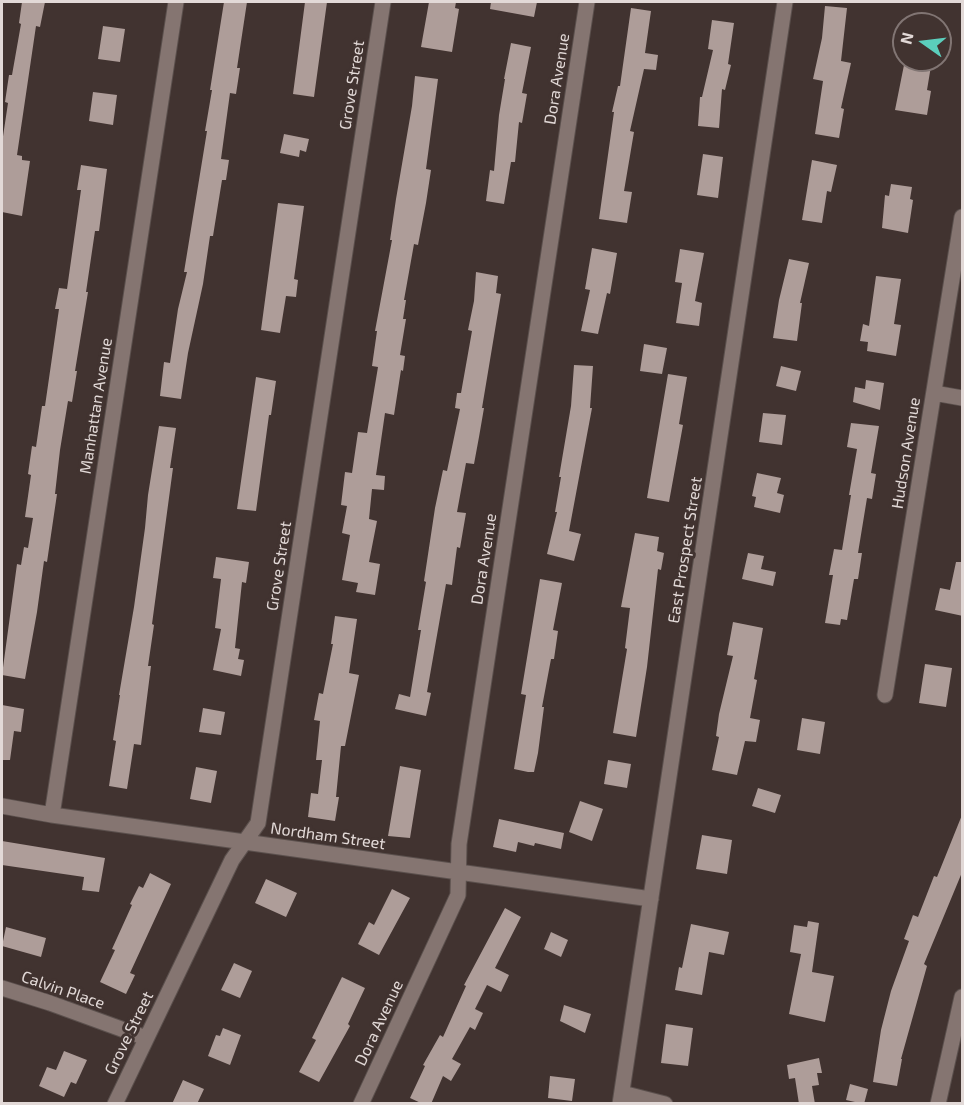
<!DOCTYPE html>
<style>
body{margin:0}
#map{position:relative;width:964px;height:1105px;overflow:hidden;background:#413330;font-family:"Exo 2",sans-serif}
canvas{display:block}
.frame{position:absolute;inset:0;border:3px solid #e2d9d7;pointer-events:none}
.north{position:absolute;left:892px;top:12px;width:60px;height:60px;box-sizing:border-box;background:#413330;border:2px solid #817573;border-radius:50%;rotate:284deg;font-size:16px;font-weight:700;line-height:24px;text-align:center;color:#e2d9d7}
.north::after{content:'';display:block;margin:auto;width:21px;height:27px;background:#5bcebc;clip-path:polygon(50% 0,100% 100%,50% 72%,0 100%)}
</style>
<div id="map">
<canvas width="964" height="1105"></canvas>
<div class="frame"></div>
<div class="north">N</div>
</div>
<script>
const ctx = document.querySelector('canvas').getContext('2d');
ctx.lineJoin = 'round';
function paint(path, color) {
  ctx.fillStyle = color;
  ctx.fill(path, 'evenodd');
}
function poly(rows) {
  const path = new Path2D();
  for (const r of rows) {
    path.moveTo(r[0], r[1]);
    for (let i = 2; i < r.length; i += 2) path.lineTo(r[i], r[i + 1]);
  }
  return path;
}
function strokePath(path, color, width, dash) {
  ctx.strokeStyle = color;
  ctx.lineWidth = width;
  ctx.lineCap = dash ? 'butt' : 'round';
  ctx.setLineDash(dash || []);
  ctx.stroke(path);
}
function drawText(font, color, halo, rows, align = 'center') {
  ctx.font = font + ' "Exo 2",sans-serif';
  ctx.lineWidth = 6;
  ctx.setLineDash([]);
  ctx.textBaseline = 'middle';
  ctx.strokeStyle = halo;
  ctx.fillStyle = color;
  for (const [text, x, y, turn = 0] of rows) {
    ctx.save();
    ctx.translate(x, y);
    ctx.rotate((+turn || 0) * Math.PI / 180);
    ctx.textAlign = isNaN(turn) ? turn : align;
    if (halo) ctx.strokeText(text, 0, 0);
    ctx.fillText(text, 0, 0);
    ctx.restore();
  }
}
paint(poly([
 [22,2,45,2,40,27,36,26,17,155,22,156,22,160,30,161,22,216,2,212,2,143,8,103,5,102,9,75,12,75,21,24,19,23],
 [224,2,247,2,237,68,240,68,236,94,230,93,221,159,229,160,226,180,222,180,213,236,210,236,203,284,188,353,181,399,160,396,164,362,170,363,178,309,187,272,184,272,207,131,205,131,212,90,210,90],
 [305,2,327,2,314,97,293,94],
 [429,2,456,2,455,8,459,9,452,52,421,47],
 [491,2,537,2,534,17,490,9],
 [825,6,847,8,841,61,851,63,841,108,844,109,839,138,815,134,823,81,813,79,822,38],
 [631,8,651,11,645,53,658,55,656,70,644,69,630,131,634,132,624,191,632,192,627,223,599,219,614,112,612,112,618,86,620,86],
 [712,20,734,23,728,64,731,65,725,90,722,89,719,128,698,126,700,97,702,97,713,50,708,49],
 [103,26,125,29,120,62,98,59],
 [511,43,531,47,522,93,527,94,522,123,519,122,515,162,511,162,504,204,486,201,490,170,494,171,499,115,505,79,504,79],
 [905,60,932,60,927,90,931,91,927,115,895,110],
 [415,76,438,79,426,169,431,170,426,203,418,245,414,244,404,300,406,300,403,319,406,319,400,355,405,356,403,371,401,370,394,415,385,413,376,475,385,476,384,490,372,489,369,519,377,521,369,562,380,564,375,595,356,592,358,583,342,580,350,535,342,533,347,506,341,505,345,472,352,473,358,432,367,433,378,367,372,366,377,331,375,331,392,240,390,240,396,199,412,106],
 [93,92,117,95,113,125,89,121],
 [284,134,309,139,306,152,300,150,299,157,280,153],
 [703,154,723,157,718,198,697,195],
 [812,160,837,165,831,192,827,191,822,223,802,220],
 [81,165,107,169,99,231,95,231,86,292,88,292,75,371,77,371,72,402,68,401,60,450,55,494,57,494,47,562,44,561,37,612,25,679,2,675,17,564,21,565,24,547,28,548,33,518,25,517,31,475,28,474,32,446,36,447,42,406,45,406,59,309,55,309,59,288,67,289,81,190,77,190],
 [891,184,912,187,910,199,913,200,908,233,882,228,885,195,889,196],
 [278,203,304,206,294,279,298,280,296,297,286,296,280,333,261,330],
 [592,248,617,253,610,294,607,293,598,334,581,331,590,290,585,289],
 [680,249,704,253,695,301,702,303,699,326,676,323,682,283,675,282],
 [789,259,809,263,800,303,802,303,797,341,773,338,779,300],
 [476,272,498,276,496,293,501,294,482,408,484,408,479,437,474,464,466,463,457,512,466,513,460,548,457,547,452,585,446,584,427,692,431,693,426,716,395,709,399,694,410,697,421,630,418,630,426,582,424,581,435,508,443,470,447,471,460,409,455,408,457,393,461,393,472,331,468,330,474,301],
 [876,276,901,279,894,324,901,325,896,356,867,351,868,342,860,341,863,324,869,326],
 [644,344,667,348,662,374,640,371],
 [574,365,593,366,590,408,592,408,569,531,581,534,574,561,547,554,557,512,555,512,561,477,559,477,571,406],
 [781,366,801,371,796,391,776,386],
 [668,374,687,377,679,424,683,425,669,502,647,498],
 [256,377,276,381,271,415,269,415,256,511,237,509],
 [866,380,884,383,880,410,853,402,855,387,865,389],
 [763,413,786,415,782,445,759,442],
 [851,423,879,426,871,473,876,474,872,499,867,498,858,553,862,553,858,579,854,579,847,620,841,619,840,625,825,623,833,575,829,575,834,549,842,550,851,495,849,495,857,449,847,447],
 [159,426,176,428,170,468,173,468,152,624,154,625,148,666,151,666,141,745,134,744,127,789,109,786,116,741,113,740,120,695,119,695,134,607,145,528,148,495],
 [757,473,781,478,777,493,784,495,780,513,754,507,756,497,752,496],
 [635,533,659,537,657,551,664,553,661,570,658,569,647,667,636,737,613,733,627,649,625,648,630,608,621,607],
 [748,553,764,556,761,569,776,572,773,586,742,579],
 [216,557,249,562,246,583,242,582,235,648,240,649,238,659,244,660,241,676,213,670,221,629,215,628,221,579,213,578],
 [956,562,963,562,963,616,935,610,940,588,950,590],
 [540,579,562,583,553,630,558,631,554,659,551,659,542,707,544,707,538,753,534,772,528,772,514,769,526,695,521,694],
 [335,616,357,619,349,673,359,675,345,746,341,746,336,797,339,797,335,821,308,817,311,793,318,794,322,760,316,760,320,721,314,720,319,693,323,694,333,644,331,644],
 [733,622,763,628,754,679,757,680,750,718,760,720,756,742,745,741,737,775,712,770,719,737,716,736,719,714,733,656,727,655],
 [925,664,952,668,946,707,919,703],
 [2,705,24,709,21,732,14,731,10,760,2,760],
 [203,708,225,712,221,735,199,732],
 [802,718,825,722,820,754,797,750],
 [608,760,631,764,627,788,604,784],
 [400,766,421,770,410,838,388,836],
 [196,767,217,771,211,803,190,799],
 [758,788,781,795,775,813,752,806],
 [580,801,603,809,592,841,569,832],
 [962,815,963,870,924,964,927,966,901,1059,902,1059,897,1086,873,1082,881,1030,891,991,909,941,904,939,913,915,918,917,934,876,937,877],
 [499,819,564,833,561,849,535,843,534,846,518,842,516,852,493,847],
 [702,835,732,840,727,874,696,869],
 [2,841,105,858,99,892,82,890,84,877,2,865],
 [150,873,171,884,130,973,135,975,126,994,100,982,115,950,112,949,132,905,130,904,139,886,143,888],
 [266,879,297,893,286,917,255,903],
 [392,889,410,898,379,955,358,944,369,922,374,925],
 [505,908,521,917,495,968,509,975,501,992,487,985,475,1009,483,1013,475,1030,470,1027,452,1059,461,1064,451,1081,443,1076,431,1104,423,1104,410,1098,425,1066,423,1065,440,1035,443,1037,466,986,464,985],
 [808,921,819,923,812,972,834,976,825,1022,789,1014,801,954,790,952,794,925,807,927],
 [691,924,729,932,724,955,709,952,702,995,675,990,679,967,682,968],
 [6,927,46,938,41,957,2,946],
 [551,932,568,940,561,957,544,949],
 [234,963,252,971,240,998,221,990],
 [342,977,365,988,348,1024,350,1026,319,1082,299,1072,316,1040,312,1038],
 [564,1005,591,1014,585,1033,560,1021],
 [666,1024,693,1028,688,1066,661,1063],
 [223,1028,241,1035,230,1065,208,1056,216,1035,220,1036],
 [64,1051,87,1060,76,1084,71,1082,64,1097,39,1086,47,1067,56,1070],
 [819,1058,822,1073,817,1073,819,1085,812,1086,815,1104,799,1104,795,1078,789,1079,787,1065],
 [550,1076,575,1079,572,1101,548,1098],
 [183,1080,204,1089,197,1104,172,1104],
 [850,1084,868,1089,864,1104,846,1100]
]), '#ae9d99');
const minor = poly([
 [934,393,962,398],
 [885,695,962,217],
 [2,806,52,815,651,899],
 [52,815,176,2],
 [2,988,50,1003,146,1038],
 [622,1093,665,1104],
 [115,1104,232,860,258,823,383,2],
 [361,1104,458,895,459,844,587,2],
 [620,1104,785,2],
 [938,1104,962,997]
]);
strokePath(minor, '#5b504d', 17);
strokePath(minor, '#857571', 15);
drawText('16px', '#e2d9d7', '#413330', [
 ["Dora Avenue",557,79,-81],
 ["Grove Street",352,85,-81],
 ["Manhattan Avenue",96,406,-81],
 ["Hudson Avenue",906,453,-81],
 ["East Prospect Street",685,550,-81],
 ["Dora Avenue",484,559,-81],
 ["Grove Street",279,566,-81],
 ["Nordham Street",328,836,8],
 ["Calvin Place",63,990,19],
 ["Dora Avenue",379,1023,-65],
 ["Grove Street",129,1033,-64]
]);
</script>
